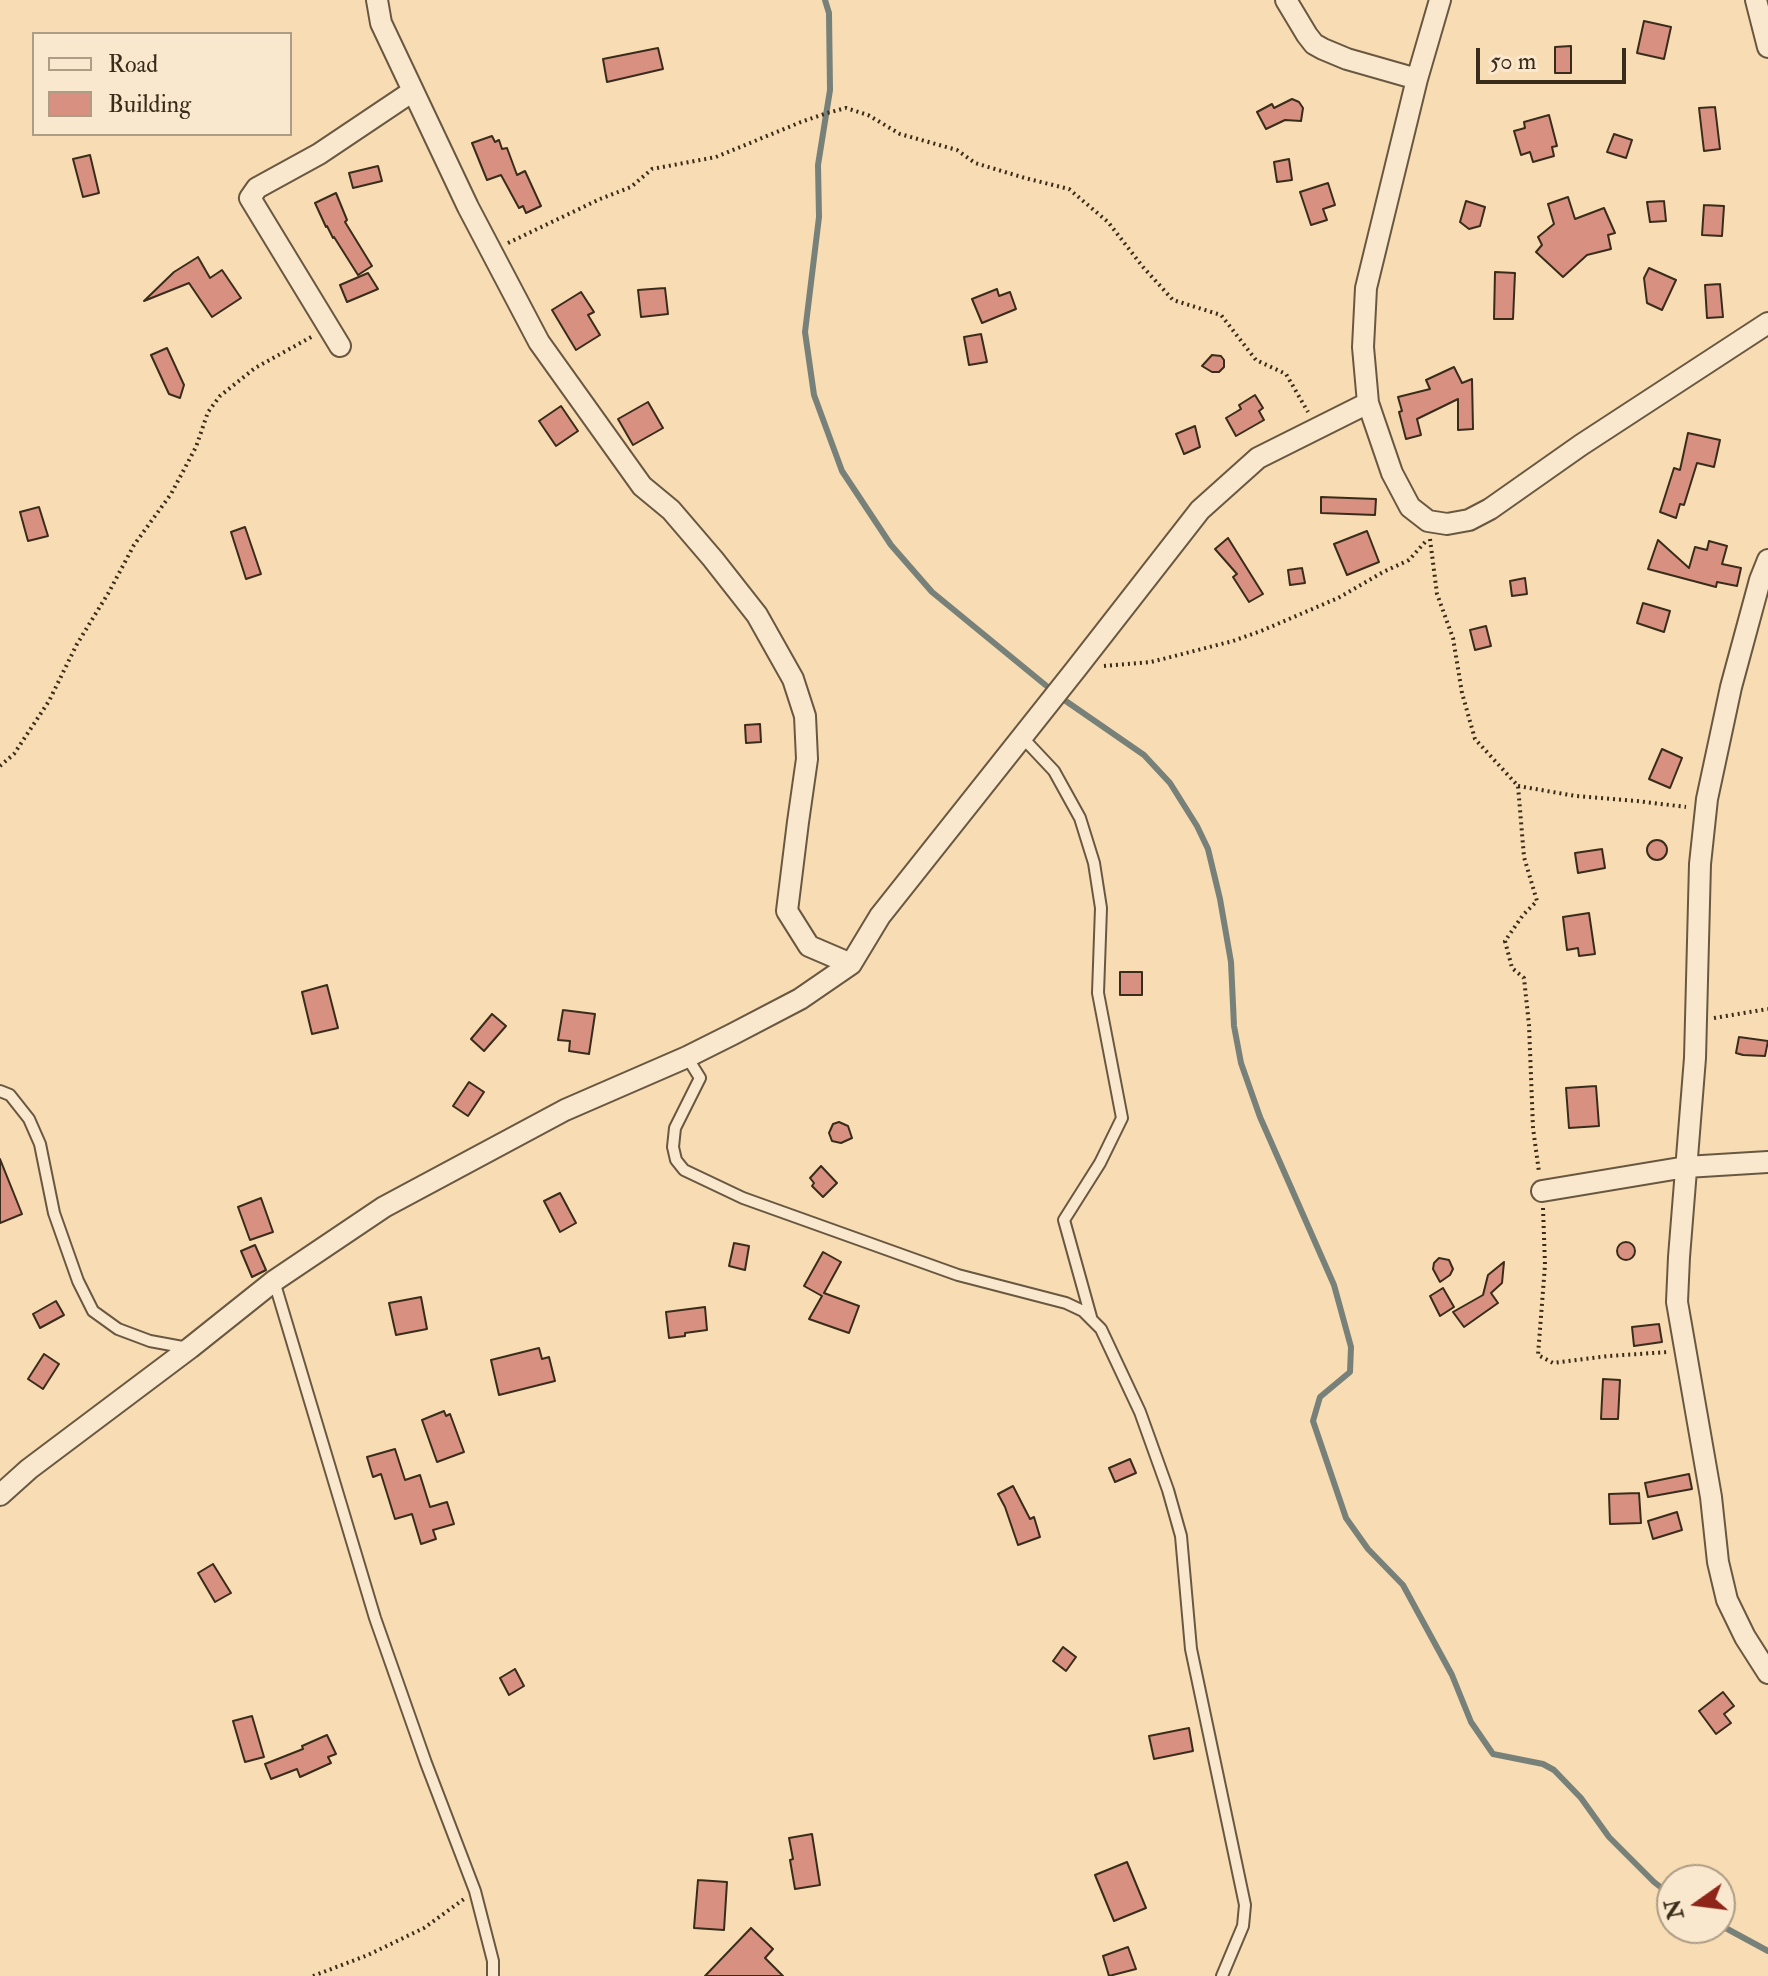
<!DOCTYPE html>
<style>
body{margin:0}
#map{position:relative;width:1768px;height:1976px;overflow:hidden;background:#f8dcb3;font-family:"IM FELL Double Pica",serif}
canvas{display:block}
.legend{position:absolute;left:32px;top:32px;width:260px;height:104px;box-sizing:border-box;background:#fae8ce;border:2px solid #ad9d86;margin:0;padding:10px 14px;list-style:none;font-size:24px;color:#392c1b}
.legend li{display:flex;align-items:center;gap:16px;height:40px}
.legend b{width:40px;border:2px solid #ad9d86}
.north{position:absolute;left:1656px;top:1864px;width:80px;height:80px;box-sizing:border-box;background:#fae8ce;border:2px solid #ad9d86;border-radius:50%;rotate:256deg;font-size:22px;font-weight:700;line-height:32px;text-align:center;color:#392c1b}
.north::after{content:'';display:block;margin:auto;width:28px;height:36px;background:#8f2418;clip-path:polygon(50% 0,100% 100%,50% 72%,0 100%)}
.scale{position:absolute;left:1476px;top:48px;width:150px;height:36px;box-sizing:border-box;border:4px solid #392c1b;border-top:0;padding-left:10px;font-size:24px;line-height:28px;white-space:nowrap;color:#392c1b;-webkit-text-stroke:6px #fae8ce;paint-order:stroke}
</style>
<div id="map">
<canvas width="1768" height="1976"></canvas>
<ul class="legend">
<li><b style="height:10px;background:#fae8ce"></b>Road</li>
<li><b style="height:22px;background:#d89181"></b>Building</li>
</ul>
<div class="north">N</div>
<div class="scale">50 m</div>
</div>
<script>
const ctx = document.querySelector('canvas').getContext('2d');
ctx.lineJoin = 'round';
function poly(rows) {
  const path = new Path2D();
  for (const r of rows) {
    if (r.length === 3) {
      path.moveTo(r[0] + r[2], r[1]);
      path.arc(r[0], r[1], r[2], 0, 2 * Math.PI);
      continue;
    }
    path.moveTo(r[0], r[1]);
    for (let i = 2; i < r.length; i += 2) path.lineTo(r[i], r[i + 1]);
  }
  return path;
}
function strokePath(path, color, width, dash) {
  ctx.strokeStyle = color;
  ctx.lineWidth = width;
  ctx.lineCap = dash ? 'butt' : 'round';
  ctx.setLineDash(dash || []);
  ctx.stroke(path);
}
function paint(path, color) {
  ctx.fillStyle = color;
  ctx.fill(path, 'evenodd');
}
strokePath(poly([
 [825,0,829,13,830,90,818,165,819,217,805,332,814,395,842,471,891,545,932,592,1060,697,1144,755,1170,783,1197,826,1208,849,1220,899,1231,962,1234,1026,1241,1063,1260,1117,1334,1285,1351,1347,1350,1372,1320,1397,1313,1421,1346,1518,1368,1549,1403,1585,1452,1675,1471,1722,1493,1754,1543,1764,1554,1770,1581,1798,1609,1837,1654,1882,1672,1896],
 [1720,1925,1768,1951]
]), '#778179', 6);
const building = poly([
 [1644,21,1671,27,1664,59,1637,53,1644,21],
 [1571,46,1571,73,1555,73,1555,47,1571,46],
 [658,48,663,69,607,82,603,59,658,48],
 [1292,99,1299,102,1303,108,1301,121,1285,120,1266,129,1257,112,1272,104,1274,108,1292,99],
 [1715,107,1720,149,1704,151,1699,108,1715,107],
 [1549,115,1557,146,1552,147,1554,156,1533,162,1530,152,1521,155,1514,131,1525,128,1524,122,1549,115],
 [1614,134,1632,140,1626,158,1607,152,1614,134],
 [492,136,495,142,499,140,502,149,507,148,517,175,525,171,541,206,526,213,523,206,519,208,501,175,487,180,472,143,492,136],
 [90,155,99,193,83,197,73,159,90,155],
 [1289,159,1292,180,1277,182,1274,162,1289,159],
 [378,166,382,181,353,188,349,173,378,166],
 [1328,183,1335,205,1323,209,1327,220,1311,225,1300,192,1328,183],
 [336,193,347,220,345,222,372,266,358,275,334,237,333,238,327,226,326,227,315,203,336,193],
 [1568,197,1575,219,1604,208,1615,233,1608,235,1611,249,1587,255,1563,277,1536,252,1542,245,1538,237,1554,224,1548,204,1568,197],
 [1466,201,1485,207,1480,226,1469,229,1460,222,1466,201],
 [1664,201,1666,221,1650,222,1647,202,1664,201],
 [1704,205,1724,206,1722,236,1702,235,1704,205],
 [198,257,210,278,222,270,241,298,212,317,189,283,144,301,174,272,198,257],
 [1649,268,1676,280,1662,310,1647,303,1644,278,1649,268],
 [1495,272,1515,273,1513,319,1494,319,1495,272],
 [368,273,378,289,347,302,340,285,368,273],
 [1720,284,1723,317,1707,318,1705,285,1720,284],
 [665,288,668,314,641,317,638,290,665,288],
 [997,289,999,296,1010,292,1016,309,982,323,972,299,997,289],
 [581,292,594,312,588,315,600,335,576,350,552,310,581,292],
 [981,334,987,362,969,365,964,337,981,334],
 [167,348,184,385,180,398,169,394,151,355,167,348],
 [1212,355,1221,356,1224,360,1224,367,1219,372,1212,372,1202,366,1212,355],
 [1454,367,1462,383,1472,379,1473,429,1458,430,1458,399,1417,419,1421,435,1406,439,1399,412,1402,411,1398,397,1430,389,1426,380,1454,367],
 [1255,395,1263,408,1259,411,1264,420,1236,436,1226,418,1241,409,1239,405,1255,395],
 [648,402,663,428,633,445,618,419,648,402],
 [561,406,578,431,556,446,539,421,561,406],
 [1195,426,1200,447,1184,454,1176,434,1195,426],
 [1688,433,1720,440,1714,467,1697,463,1684,505,1680,504,1676,518,1660,512,1674,468,1680,470,1688,433],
 [1321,497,1376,499,1375,515,1321,513,1321,497],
 [39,507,48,536,28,541,20,512,39,507],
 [245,527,261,574,246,579,231,532,245,527],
 [1367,531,1379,562,1347,575,1334,544,1367,531],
 [1228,538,1263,594,1249,602,1233,577,1237,574,1215,549,1228,538],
 [1658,540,1689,568,1695,547,1707,550,1709,541,1727,546,1722,564,1741,568,1737,586,1717,582,1716,587,1648,569,1658,540],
 [1302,568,1305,583,1290,585,1288,570,1302,568],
 [1525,578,1527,594,1512,596,1510,581,1525,578],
 [1643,603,1670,611,1664,632,1637,623,1643,603],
 [1486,626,1491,646,1475,650,1470,630,1486,626],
 [760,724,761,742,746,743,745,725,760,724],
 [1662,749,1682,758,1670,788,1649,779,1662,749],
 [1657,850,10],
 [1602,849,1605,868,1578,873,1575,853,1602,849],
 [1589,913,1595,954,1579,956,1578,948,1567,950,1563,917,1589,913],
 [1120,972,1142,972,1142,995,1120,995,1120,972],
 [327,985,338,1028,312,1034,302,992,327,985],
 [563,1010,595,1014,589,1054,569,1051,570,1041,558,1040,563,1010],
 [492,1014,506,1026,484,1051,471,1039,492,1014],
 [1739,1037,1768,1041,1765,1056,1743,1055,1736,1053,1739,1037],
 [469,1082,484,1092,468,1116,453,1106,469,1082],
 [1596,1086,1599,1126,1569,1128,1566,1088,1596,1086],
 [839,1122,848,1126,852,1138,841,1143,832,1141,829,1133,833,1124,839,1122],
 [0,1159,22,1214,0,1223,0,1159],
 [821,1166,837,1183,823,1197,812,1186,814,1183,810,1178,821,1166],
 [560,1193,576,1223,560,1232,544,1201,560,1193],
 [261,1198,273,1232,250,1240,238,1207,261,1198],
 [1626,1251,9],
 [734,1243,749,1246,745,1270,729,1266,734,1243],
 [255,1245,266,1270,252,1277,241,1251,255,1245],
 [823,1252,841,1262,824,1293,859,1306,849,1333,809,1319,822,1296,804,1286,823,1252],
 [1439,1258,1449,1260,1453,1269,1450,1275,1440,1282,1433,1269,1434,1263,1439,1258],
 [1504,1262,1502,1283,1491,1293,1498,1303,1464,1327,1453,1312,1483,1295,1488,1275,1504,1262],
 [1443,1288,1454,1307,1440,1316,1430,1296,1443,1288],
 [421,1297,427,1329,396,1335,389,1303,421,1297],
 [56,1301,64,1315,40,1328,33,1314,56,1301],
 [705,1307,707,1330,685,1333,685,1336,669,1338,666,1312,705,1307],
 [1659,1324,1662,1342,1634,1346,1632,1327,1659,1324],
 [539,1348,542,1359,549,1357,555,1381,499,1395,491,1360,539,1348],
 [44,1354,59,1364,43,1389,28,1379,44,1354],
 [1603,1379,1620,1380,1618,1419,1601,1419,1603,1379],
 [444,1411,446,1416,450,1414,464,1452,437,1462,422,1420,444,1411],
 [395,1449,405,1480,420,1475,430,1507,447,1502,454,1524,433,1530,436,1539,421,1544,412,1514,395,1519,381,1474,373,1477,367,1457,395,1449],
 [1130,1459,1136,1473,1115,1482,1109,1468,1130,1459],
 [1689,1474,1692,1489,1648,1497,1645,1483,1689,1474],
 [1013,1486,1030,1519,1034,1517,1040,1537,1018,1545,1005,1507,998,1494,1013,1486],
 [1639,1493,1641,1523,1610,1524,1609,1494,1639,1493],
 [1677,1512,1682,1530,1653,1539,1648,1521,1677,1512],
 [213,1564,231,1593,215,1602,198,1573,213,1564],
 [1063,1647,1076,1657,1066,1671,1053,1661,1063,1647],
 [515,1669,524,1686,509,1695,500,1678,515,1669],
 [1723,1692,1734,1706,1724,1714,1731,1723,1716,1734,1699,1711,1723,1692],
 [252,1716,264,1757,245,1762,233,1721,252,1716],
 [1189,1728,1193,1751,1154,1759,1149,1736,1189,1728],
 [327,1735,336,1754,328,1757,331,1763,300,1777,297,1769,271,1779,265,1764,303,1749,302,1746,327,1735],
 [812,1834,820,1885,795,1889,790,1860,793,1859,789,1838,812,1834],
 [1127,1862,1146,1908,1114,1921,1095,1875,1127,1862],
 [698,1880,727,1882,724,1930,694,1928,698,1880],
 [751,1928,773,1949,765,1958,783,1976,705,1976,751,1928],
 [1128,1947,1136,1969,1109,1976,1103,1956,1128,1947]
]);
paint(building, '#d89181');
strokePath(building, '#392c1b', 2);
const service = poly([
 [1022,737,1054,771,1080,818,1094,863,1101,908,1098,993,1122,1118,1100,1163,1064,1220,1091,1317],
 [687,1057,700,1078,675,1128,673,1147,676,1160,684,1170,743,1198,958,1275,1066,1303,1083,1311,1101,1329,1140,1412,1168,1490,1181,1536,1191,1649,1245,1905,1243,1926,1222,1976],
 [0,1091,10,1095,29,1119,40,1144,54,1213,78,1281,93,1311,118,1329,150,1341,188,1348],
 [274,1281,375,1618,426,1763,475,1891,493,1961,493,1976]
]);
const minor = poly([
 [377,0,381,23,468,207,539,342,642,486,671,510,713,559,757,615,793,679,805,716,807,759,798,822,787,911,809,946,851,964],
 [1286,0,1307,35,1314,44,1323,49,1347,59,1417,79],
 [1440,0,1417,79,1366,288,1363,347,1368,403,1392,473,1410,507,1428,521,1447,524,1469,520,1490,509,1581,445,1768,323],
 [1756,0,1768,47],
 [340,346,250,198,257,188,319,154,413,91],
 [1768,560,1760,580,1731,687,1707,799,1700,864,1695,1058,1679,1257,1677,1302,1711,1497,1718,1562,1727,1600,1745,1637,1768,1673],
 [1542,1191,1686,1167,1768,1162],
 [0,1495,29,1469,190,1348,274,1281,384,1207,565,1110,687,1057,733,1034,800,999,851,964,880,916,1076,669,1200,510,1258,458,1368,403]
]);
strokePath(service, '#695841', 14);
strokePath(minor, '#695841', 24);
strokePath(poly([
 [508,243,600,199,631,187,652,169,716,157,801,122,827,113,846,108,868,115,900,134,957,150,975,163,1025,178,1069,189,1108,222,1143,267,1173,300,1221,315,1256,360,1286,374,1308,412],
 [1430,539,1437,594,1453,638,1462,693,1475,739,1518,786,1524,857,1537,901,1523,915,1505,941,1512,968,1524,978,1529,1025,1533,1128,1539,1172],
 [1104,666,1151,662,1233,641,1261,631,1338,598,1383,572,1409,560,1426,541],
 [0,766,14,754,49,701,77,644,109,592,134,545,171,494,196,447,208,412,220,396,255,368,313,336],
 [1518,786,1576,796,1637,801,1686,807],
 [1714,1018,1768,1009],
 [1543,1208,1545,1265,1538,1355,1553,1363,1609,1356,1668,1352],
 [313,1976,368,1955,424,1928,464,1899]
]), '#392c1b', 4, [2, 4]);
strokePath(service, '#fae8ce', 10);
strokePath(minor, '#fae8ce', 20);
</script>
